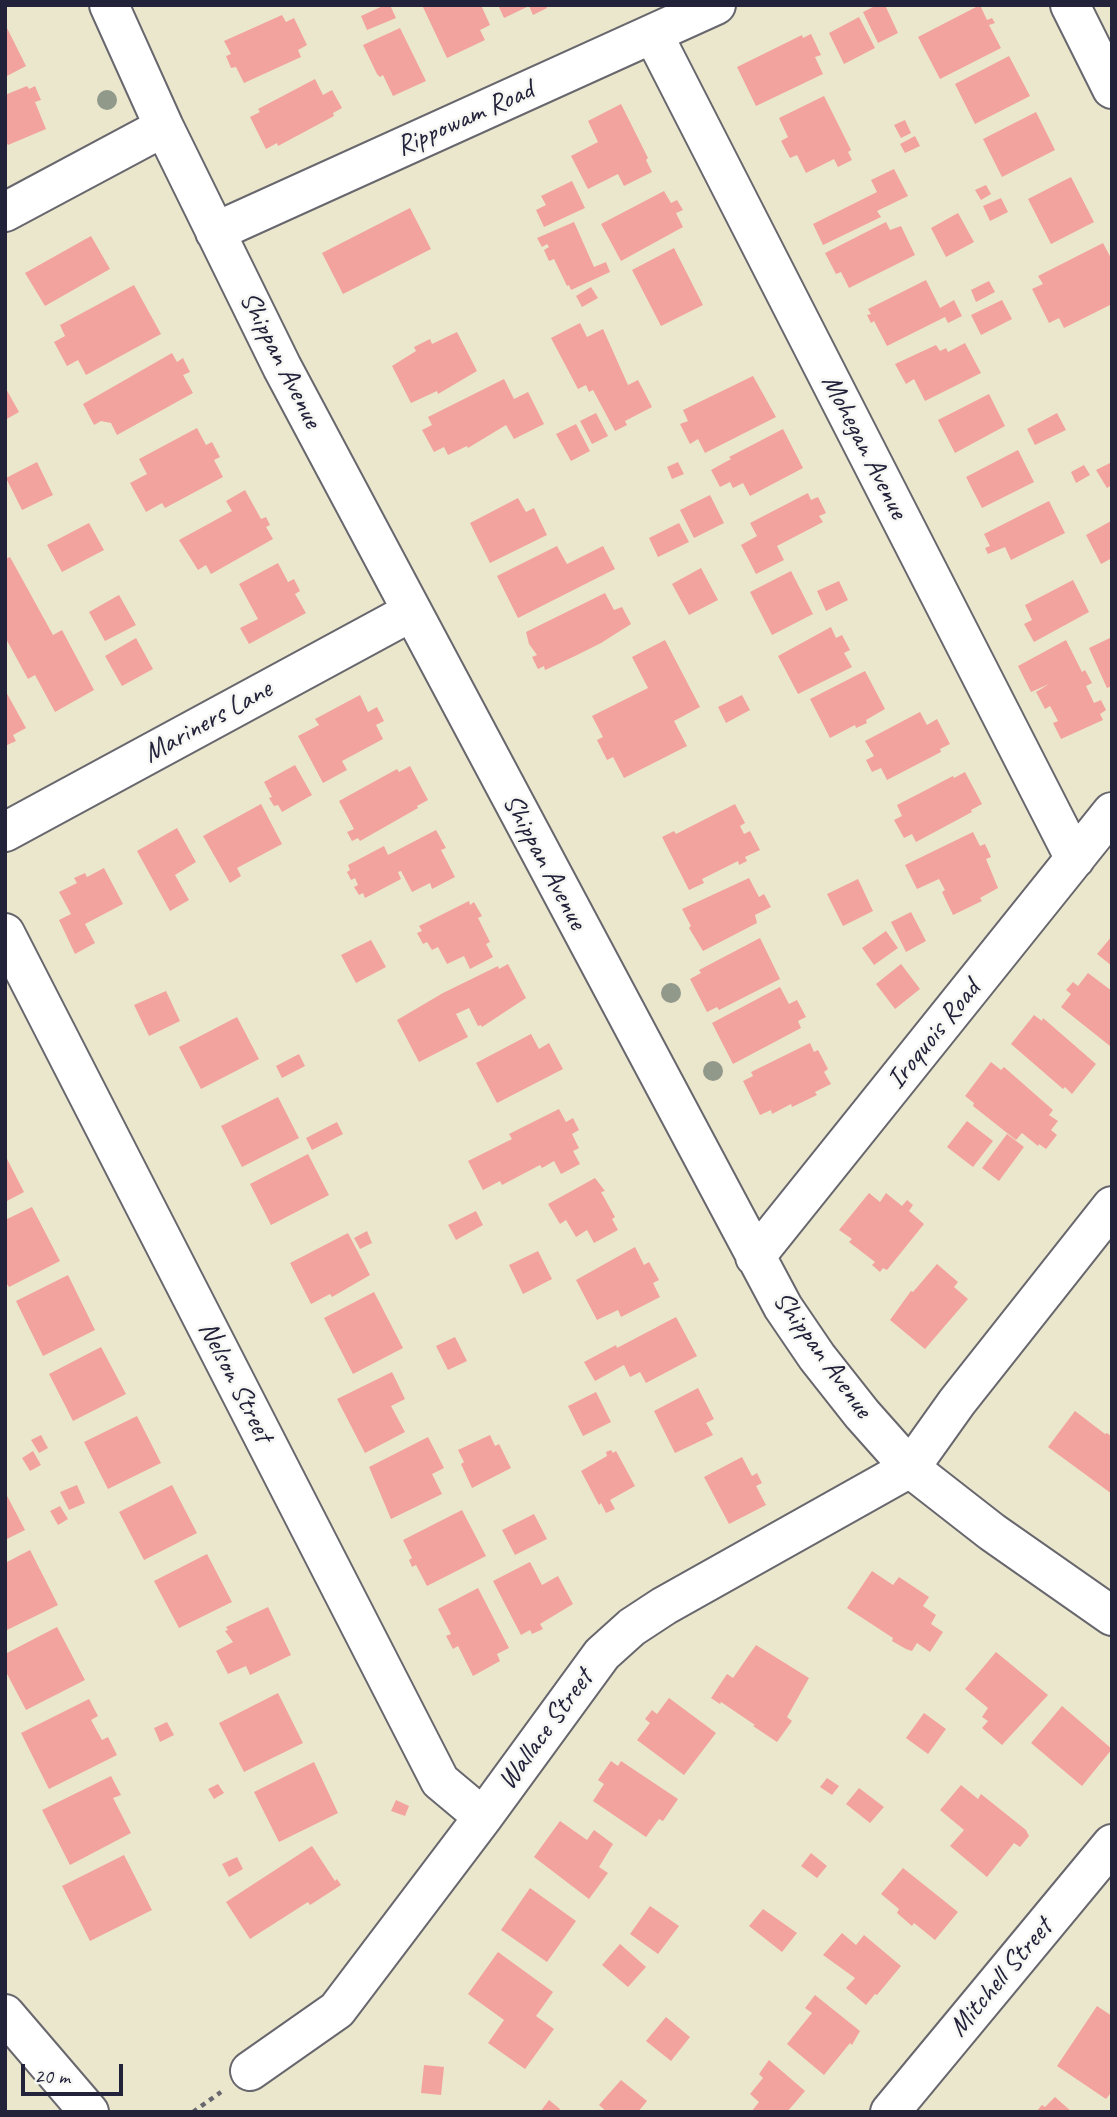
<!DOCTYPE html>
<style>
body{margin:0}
#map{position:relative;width:1117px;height:2117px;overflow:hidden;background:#ebe7cd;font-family:Caveat,sans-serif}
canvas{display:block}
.frame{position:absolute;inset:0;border:7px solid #22223b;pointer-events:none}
.scale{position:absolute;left:21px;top:2064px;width:102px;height:32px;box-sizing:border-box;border:4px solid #22223b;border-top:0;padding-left:9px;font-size:21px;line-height:24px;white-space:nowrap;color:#22223b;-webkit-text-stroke:5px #f6f6f2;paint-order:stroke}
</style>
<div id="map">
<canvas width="1117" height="2117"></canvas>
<div class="frame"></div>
<div class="scale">20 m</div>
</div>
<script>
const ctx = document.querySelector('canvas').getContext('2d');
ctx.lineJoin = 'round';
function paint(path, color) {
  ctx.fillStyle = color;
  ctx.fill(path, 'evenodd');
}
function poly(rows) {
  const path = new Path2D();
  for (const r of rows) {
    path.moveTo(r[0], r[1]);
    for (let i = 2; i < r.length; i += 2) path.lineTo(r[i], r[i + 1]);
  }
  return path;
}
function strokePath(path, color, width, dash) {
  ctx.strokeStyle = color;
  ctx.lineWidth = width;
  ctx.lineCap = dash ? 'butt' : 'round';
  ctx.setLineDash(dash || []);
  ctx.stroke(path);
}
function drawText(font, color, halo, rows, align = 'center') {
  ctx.font = font + ' Caveat,sans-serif';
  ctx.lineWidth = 5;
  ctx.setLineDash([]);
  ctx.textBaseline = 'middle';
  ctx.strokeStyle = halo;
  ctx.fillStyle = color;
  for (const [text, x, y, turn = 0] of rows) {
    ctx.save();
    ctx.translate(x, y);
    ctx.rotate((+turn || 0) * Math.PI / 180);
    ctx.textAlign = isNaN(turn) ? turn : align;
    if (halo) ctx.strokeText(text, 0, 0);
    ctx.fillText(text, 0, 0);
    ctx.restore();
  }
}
paint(poly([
 [385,5,390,5,396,18,367,30,361,16],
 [422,5,481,5,490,25,480,30,485,40,447,58],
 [498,5,546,5,547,8,533,15,529,6,504,18],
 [877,5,885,5,898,33,878,43,863,12],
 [980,5,987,20,992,18,995,23,989,25,1001,48,940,79,918,37],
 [282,15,286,22,294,18,307,45,298,50,301,57,244,83,236,67,231,68,226,56,231,54,224,41],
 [859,17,875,48,844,64,829,33],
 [5,24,26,66,5,77],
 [400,28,426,81,393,96,383,75,380,77,377,74,363,45],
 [811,34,821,55,815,57,823,74,756,106,737,67,802,35,803,38],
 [1009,56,1030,96,975,124,955,84],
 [315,79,323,95,332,90,342,108,333,113,334,116,278,146,277,143,266,149,250,117,260,112,258,109],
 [27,86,29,89,35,86,41,100,35,102,46,129,8,145,5,140,5,95],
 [824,96,851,150,848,152,852,160,838,167,834,159,806,173,797,155,790,158,781,141,788,137,779,118],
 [621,104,648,158,646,160,652,172,624,186,618,174,588,189,571,156,598,142,588,121],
 [1036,112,1055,150,1002,177,983,139],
 [905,120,911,133,901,138,894,125],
 [915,136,920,146,905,153,900,144],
 [894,169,908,196,877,211,881,217,823,245,813,224,877,192,871,180],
 [1071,177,1094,222,1051,244,1028,199],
 [572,181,585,208,544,227,536,210,546,205,541,196],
 [986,185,991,194,981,200,975,190],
 [664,191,671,203,677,200,683,210,676,213,683,227,621,261,601,224],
 [1001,198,1008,212,990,221,983,206],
 [410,208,431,249,343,294,322,253],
 [958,213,974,242,946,257,931,228],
 [574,222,594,267,606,262,610,272,571,290,569,285,567,286,554,259,549,261,544,250,549,247,547,244,542,247,537,238],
 [886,222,890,230,901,226,915,255,849,288,841,272,836,274,825,253],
 [91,236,110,269,45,306,25,273],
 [1103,243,1112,260,1112,304,1064,328,1059,318,1049,323,1032,289,1043,284,1038,276],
 [674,248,703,305,661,326,632,270],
 [926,280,940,308,954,300,962,316,948,323,945,317,887,346,874,321,871,323,867,315,871,314,868,309],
 [989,281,995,292,976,302,971,290],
 [134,285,161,334,86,375,78,360,67,366,54,342,65,336,60,325],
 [591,287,598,298,582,307,576,296],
 [1002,300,1012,319,981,335,971,315],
 [580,323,587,337,603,329,628,385,638,380,652,407,625,421,627,425,615,431,593,390,589,392,586,385,578,389,551,338],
 [457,332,477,371,438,394,437,391,411,403,392,366,416,351,414,347,430,339,432,344],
 [965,343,981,373,925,401,914,379,906,384,895,364,936,345,940,351,946,348,948,352],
 [172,353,177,362,183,358,190,372,183,375,193,393,117,435,111,423,101,421,94,425,83,404],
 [753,376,776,417,705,453,698,439,690,444,680,424,688,421,683,410],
 [504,379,514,399,528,392,544,424,514,439,506,425,468,448,467,446,448,455,444,447,434,452,422,430,432,425,428,417],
 [5,387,19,412,5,420],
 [989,394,1005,426,955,453,938,420],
 [596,413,608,436,592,444,580,421],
 [1057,413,1066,430,1035,445,1027,429],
 [576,424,590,451,571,461,556,434],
 [197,428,206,445,212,442,220,457,214,460,223,477,165,508,162,503,146,512,130,483,147,474,139,459],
 [783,429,803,468,750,496,743,483,733,488,730,482,720,487,711,470,731,459,729,457],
 [1018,450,1034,482,982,508,966,477],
 [37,462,53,495,22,510,6,478],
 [678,462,684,474,672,479,667,467],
 [1112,462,1112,485,1107,488,1096,470],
 [1084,465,1090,475,1076,483,1071,472],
 [245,490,261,519,266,517,270,525,266,527,273,539,211,574,206,565,198,570,179,540,232,511,226,501],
 [808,493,811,500,818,497,826,513,819,516,823,522,777,546,784,560,756,574,741,545,757,536,750,523],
 [710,495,724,523,694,538,680,510],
 [518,498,526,512,534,508,547,535,490,563,470,523],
 [1049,501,1065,533,1011,560,1005,547,988,554,985,548,990,546,984,534],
 [1111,521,1112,558,1101,564,1086,535],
 [89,523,104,550,62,572,47,545],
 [679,523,689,542,658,557,649,538],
 [557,546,567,564,603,546,615,569,518,618,497,576],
 [10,557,53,635,62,630,94,690,55,712,35,675,28,679,5,637,5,559],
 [278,563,288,582,294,579,300,591,295,594,306,613,249,644,240,628,258,619,239,584],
 [701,568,718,600,689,615,672,584],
 [791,571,813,614,772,635,750,592],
 [1073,580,1089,612,1034,642,1024,624,1032,620,1025,605],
 [839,581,848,600,826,611,817,591],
 [605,593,614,610,622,607,631,624,601,643,575,656,545,670,544,666,538,669,532,657,537,655,529,644,526,632],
 [119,595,136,625,105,641,89,612],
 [831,627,836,638,842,635,850,650,844,653,852,667,798,694,778,656],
 [1112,637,1112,686,1107,688,1089,648],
 [136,638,153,669,122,686,105,656],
 [665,640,700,707,674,721,687,746,624,778,613,757,607,760,597,740,603,737,592,716,648,688,632,657],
 [1066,640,1082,672,1085,670,1092,683,1086,686,1094,703,1101,700,1106,710,1100,714,1103,720,1061,739,1053,723,1058,721,1050,706,1045,709,1036,692,1049,684,1031,692,1018,666],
 [865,671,885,709,866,720,867,723,856,728,855,725,830,738,810,699],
 [5,690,26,728,13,735,16,741,5,746],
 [360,695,368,712,377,707,384,721,376,725,383,739,342,761,347,770,323,783,298,736,319,725,315,719],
 [742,695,750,710,726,723,718,707],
 [920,712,927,725,937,719,950,744,940,749,941,752,887,780,881,768,872,772,866,760,874,756,865,741],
 [295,765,312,795,282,812,278,805,274,806,269,798,272,797,264,782],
 [410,766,428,800,417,806,418,808,360,841,358,838,352,841,347,832,354,829,339,801,397,769,399,772],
 [965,772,982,804,971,810,972,812,916,842,912,834,904,838,894,820,902,816,897,805,953,776,954,778],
 [261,804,282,844,237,868,241,876,230,883,203,836],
 [735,804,745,823,740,826,744,834,750,831,760,850,745,857,747,861,739,865,738,861,702,879,704,883,689,890,662,837,674,831,676,834],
 [177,828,196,862,175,875,189,900,170,911,137,851],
 [436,830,446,848,441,850,455,877,432,889,430,883,412,892,401,871,398,872,401,879,365,898,363,893,359,895,354,887,358,885,355,878,351,880,347,872,350,870,348,865,384,846,388,855],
 [973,832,980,846,985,844,991,857,986,859,998,888,980,898,982,901,953,915,942,892,945,890,939,879,917,889,905,865],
 [104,868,123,904,85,924,95,943,75,954,59,920,71,914,59,892,77,883,74,878,85,873,87,877],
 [749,878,759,897,764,894,771,907,755,915,757,923,703,951,689,928,691,926,682,909],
 [858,879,873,911,843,926,827,894],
 [469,901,470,905,474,902,482,916,478,918,490,942,486,944,493,957,470,969,464,956,447,964,438,947,432,950,427,942,423,944,417,933,422,931,419,926],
 [911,912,926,941,906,952,891,922],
 [886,931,898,948,874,965,862,948],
 [1112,936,1112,966,1097,954],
 [760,938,780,979,719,1010,717,1007,707,1012,690,979,701,973,699,970],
 [371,940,386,967,356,983,341,955],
 [508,964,526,998,482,1027,481,1025,478,1026,469,1008,456,1014,468,1037,419,1062,397,1020,443,993,498,966,499,969],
 [901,964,920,989,895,1009,876,984],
 [1088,973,1112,991,1112,1043,1110,1046,1061,1007,1071,994,1066,990,1073,982,1078,986],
 [780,987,789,1004,797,1000,806,1017,798,1021,801,1028,733,1064,712,1023],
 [166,991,180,1021,149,1036,134,1005],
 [1034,1015,1042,1021,1043,1018,1096,1064,1072,1094,1065,1087,1063,1089,1011,1044],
 [237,1017,259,1059,201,1089,179,1047],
 [531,1034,539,1049,549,1043,563,1069,497,1103,476,1063],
 [810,1043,814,1052,818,1050,828,1069,824,1072,831,1084,815,1092,817,1095,792,1107,791,1104,772,1114,771,1110,760,1115,743,1081,753,1076,751,1072],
 [299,1054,305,1066,282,1078,276,1066],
 [991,1062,1001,1070,1004,1067,1053,1110,1049,1115,1058,1121,1051,1130,1057,1135,1046,1149,1039,1144,1038,1146,1022,1133,1016,1140,973,1106,974,1103,965,1096],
 [278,1097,299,1138,242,1167,221,1126],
 [559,1109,566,1122,573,1118,579,1130,572,1134,579,1148,573,1151,580,1164,561,1174,554,1161,542,1168,540,1165,502,1185,500,1181,483,1190,468,1161,512,1139,509,1134],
 [967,1121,993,1141,973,1167,947,1147],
 [337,1122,343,1134,312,1150,306,1138],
 [1007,1134,1024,1147,999,1181,982,1168],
 [308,1154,329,1195,271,1225,250,1184],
 [5,1155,24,1192,5,1202],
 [595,1178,605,1191,601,1192,615,1217,612,1219,618,1230,594,1243,587,1230,576,1237,566,1220,560,1224,548,1204],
 [869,1193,880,1202,886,1193,902,1206,907,1200,913,1205,909,1211,924,1224,887,1270,883,1268,880,1272,872,1265,875,1262,849,1242,852,1239,839,1230],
 [32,1207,60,1261,9,1287,5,1281,5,1220],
 [476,1211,483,1225,456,1240,448,1225],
 [367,1231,372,1243,360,1249,354,1238],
 [348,1233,370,1275,332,1297,330,1294,311,1304,290,1263],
 [635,1247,644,1265,649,1262,659,1280,653,1283,660,1297,621,1317,618,1310,597,1320,576,1280],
 [538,1251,552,1279,523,1294,509,1265],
 [937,1264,958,1282,954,1287,968,1299,925,1349,890,1320,911,1291,913,1292],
 [68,1275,95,1330,43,1356,16,1301],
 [374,1292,403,1348,353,1374,324,1318],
 [676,1317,697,1356,646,1383,640,1372,630,1377,624,1365,595,1381,584,1362,616,1345,617,1348],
 [455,1337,467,1361,448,1370,436,1346],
 [101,1347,126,1394,73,1421,49,1374],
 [392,1372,405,1399,391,1406,405,1432,365,1453,337,1399],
 [698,1388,714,1419,706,1423,713,1435,675,1453,654,1411],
 [596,1392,611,1422,583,1436,568,1406],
 [1075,1411,1105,1434,1107,1433,1112,1437,1112,1494,1048,1447],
 [137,1416,161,1463,108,1489,84,1442],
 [41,1435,48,1448,39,1453,31,1440],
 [490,1435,495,1446,499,1444,511,1468,472,1488,461,1464,464,1462,458,1450],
 [428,1437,444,1468,432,1474,442,1494,391,1519,369,1467],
 [611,1450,613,1453,616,1451,635,1486,610,1500,615,1509,606,1513,601,1503,599,1505,581,1471,607,1456,606,1452],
 [33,1451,41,1465,30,1471,22,1458],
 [742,1457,752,1476,757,1473,762,1483,756,1486,766,1505,729,1524,704,1477],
 [77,1485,85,1503,69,1510,60,1492],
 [172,1485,197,1533,144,1560,119,1512],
 [5,1492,25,1530,5,1540],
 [60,1506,68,1519,58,1525,50,1511],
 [462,1510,486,1556,427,1586,416,1565,412,1567,409,1560,412,1558,403,1540],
 [534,1514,547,1539,515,1555,502,1530],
 [30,1550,58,1605,5,1631,5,1563],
 [207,1554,232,1602,179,1628,154,1581],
 [530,1562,542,1585,558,1576,573,1604,540,1624,543,1629,532,1634,530,1630,521,1635,493,1581],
 [872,1571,893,1585,899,1577,929,1597,923,1606,936,1615,931,1624,943,1632,930,1652,917,1643,912,1651,906,1649,892,1641,893,1638,847,1608],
 [478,1588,509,1648,497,1654,500,1661,473,1676,458,1646,453,1649,446,1636,451,1634,438,1609],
 [268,1607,291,1655,250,1675,246,1666,228,1674,216,1651,233,1642,225,1631,228,1630,226,1627],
 [57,1627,85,1680,26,1710,5,1670,5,1654],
 [756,1645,809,1678,787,1717,792,1721,777,1742,753,1726,755,1725,721,1702,720,1704,711,1698,727,1674,733,1678],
 [996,1652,1048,1695,1002,1745,982,1728,988,1721,982,1717,988,1708,965,1689],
 [278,1693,303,1743,244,1772,219,1723],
 [669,1698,716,1733,684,1775,637,1740,650,1723,645,1719,652,1710,657,1714],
 [89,1699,98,1716,91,1720,102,1740,108,1737,117,1755,49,1789,21,1733],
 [1062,1706,1112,1749,1082,1786,1031,1743],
 [924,1713,946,1729,928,1754,906,1738],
 [167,1722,174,1735,160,1742,154,1728],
 [611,1761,618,1766,621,1761,678,1799,663,1821,659,1819,646,1837,593,1801,604,1784,598,1780],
 [314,1762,338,1813,279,1842,254,1792],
 [111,1776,121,1795,113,1798,131,1833,70,1865,42,1810],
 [827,1778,839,1786,832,1795,820,1787],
 [218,1784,224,1793,214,1799,208,1789],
 [961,1785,978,1799,981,1794,1026,1830,1029,1836,1020,1847,1014,1843,987,1877,950,1846,964,1830,940,1810],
 [859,1788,884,1807,870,1823,846,1804],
 [396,1800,409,1806,405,1816,391,1811],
 [560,1821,587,1840,594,1830,613,1844,599,1867,608,1873,589,1899,534,1857],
 [312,1846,335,1881,337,1879,341,1885,310,1905,308,1902,250,1939,226,1902],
 [811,1853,827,1866,817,1878,801,1866],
 [124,1855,152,1910,90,1941,62,1886],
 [237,1857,243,1869,229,1877,222,1864],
 [903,1868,958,1912,935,1940,914,1923,912,1926,897,1913,899,1909,881,1894],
 [530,1888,576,1921,547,1962,501,1930],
 [650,1906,679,1926,658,1954,630,1934],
 [763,1909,797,1933,782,1952,749,1926],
 [842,1933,856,1945,864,1935,901,1966,877,1995,875,1994,866,2005,846,1988,855,1978,823,1955],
 [620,1944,646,1967,628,1987,602,1965],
 [498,1952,553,1992,536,2016,554,2029,525,2069,488,2043,504,2020,468,1994],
 [815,1995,860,2031,852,2045,850,2043,824,2075,787,2044,812,2013,805,2008],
 [1097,2006,1112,2016,1112,2095,1110,2094,1106,2099,1057,2066],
 [666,2017,690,2037,671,2061,646,2041],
 [769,2060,805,2091,787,2112,751,2112,759,2102,750,2094,763,2078,759,2074],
 [424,2065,444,2067,441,2095,421,2093],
 [621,2080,647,2101,638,2112,607,2112,599,2105],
 [1055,2097,1072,2112,1036,2112,1042,2105,1045,2107],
 [549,2100,560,2109,558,2112,540,2112]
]), '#f2a39e');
const minor = poly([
 [109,5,164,127,282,367,783,1307,817,1357,862,1414,910,1468,992,1532,1112,1616],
 [1070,5,1112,89],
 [653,34,1075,859],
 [5,212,164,127],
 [215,232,716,5],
 [5,832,411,612],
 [5,933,440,1781,483,1817],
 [755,1257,1112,812],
 [5,2014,89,2112],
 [250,2071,337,2010,483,1817,602,1654,632,1627,664,1606,910,1468,957,1402,1112,1206],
 [890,2112,1112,1844]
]);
strokePath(minor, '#68676e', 42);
strokePath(poly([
 [193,2112,221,2092]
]), '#68676e', 4.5, [5, 5]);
strokePath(minor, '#fff', 38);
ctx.fillStyle = '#91998b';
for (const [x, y] of [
 [107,100],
 [671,993],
 [713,1071]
]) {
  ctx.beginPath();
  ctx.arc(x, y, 10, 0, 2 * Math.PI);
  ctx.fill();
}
drawText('28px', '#22223b', '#f6f6f2', [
 ["Rippowam Road",465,119,-24],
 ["Shippan Avenue",280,360,63],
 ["Mohegan Avenue",864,447,63],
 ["Mariners Lane",208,722,-29],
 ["Shippan Avenue",544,862,62],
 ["Iroquois Road",934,1035,-51],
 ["Shippan Avenue",822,1355,54],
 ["Nelson Street",235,1382,63],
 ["Wallace Street",546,1730,-54],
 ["Mitchell Street",1001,1978,-50]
]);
</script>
